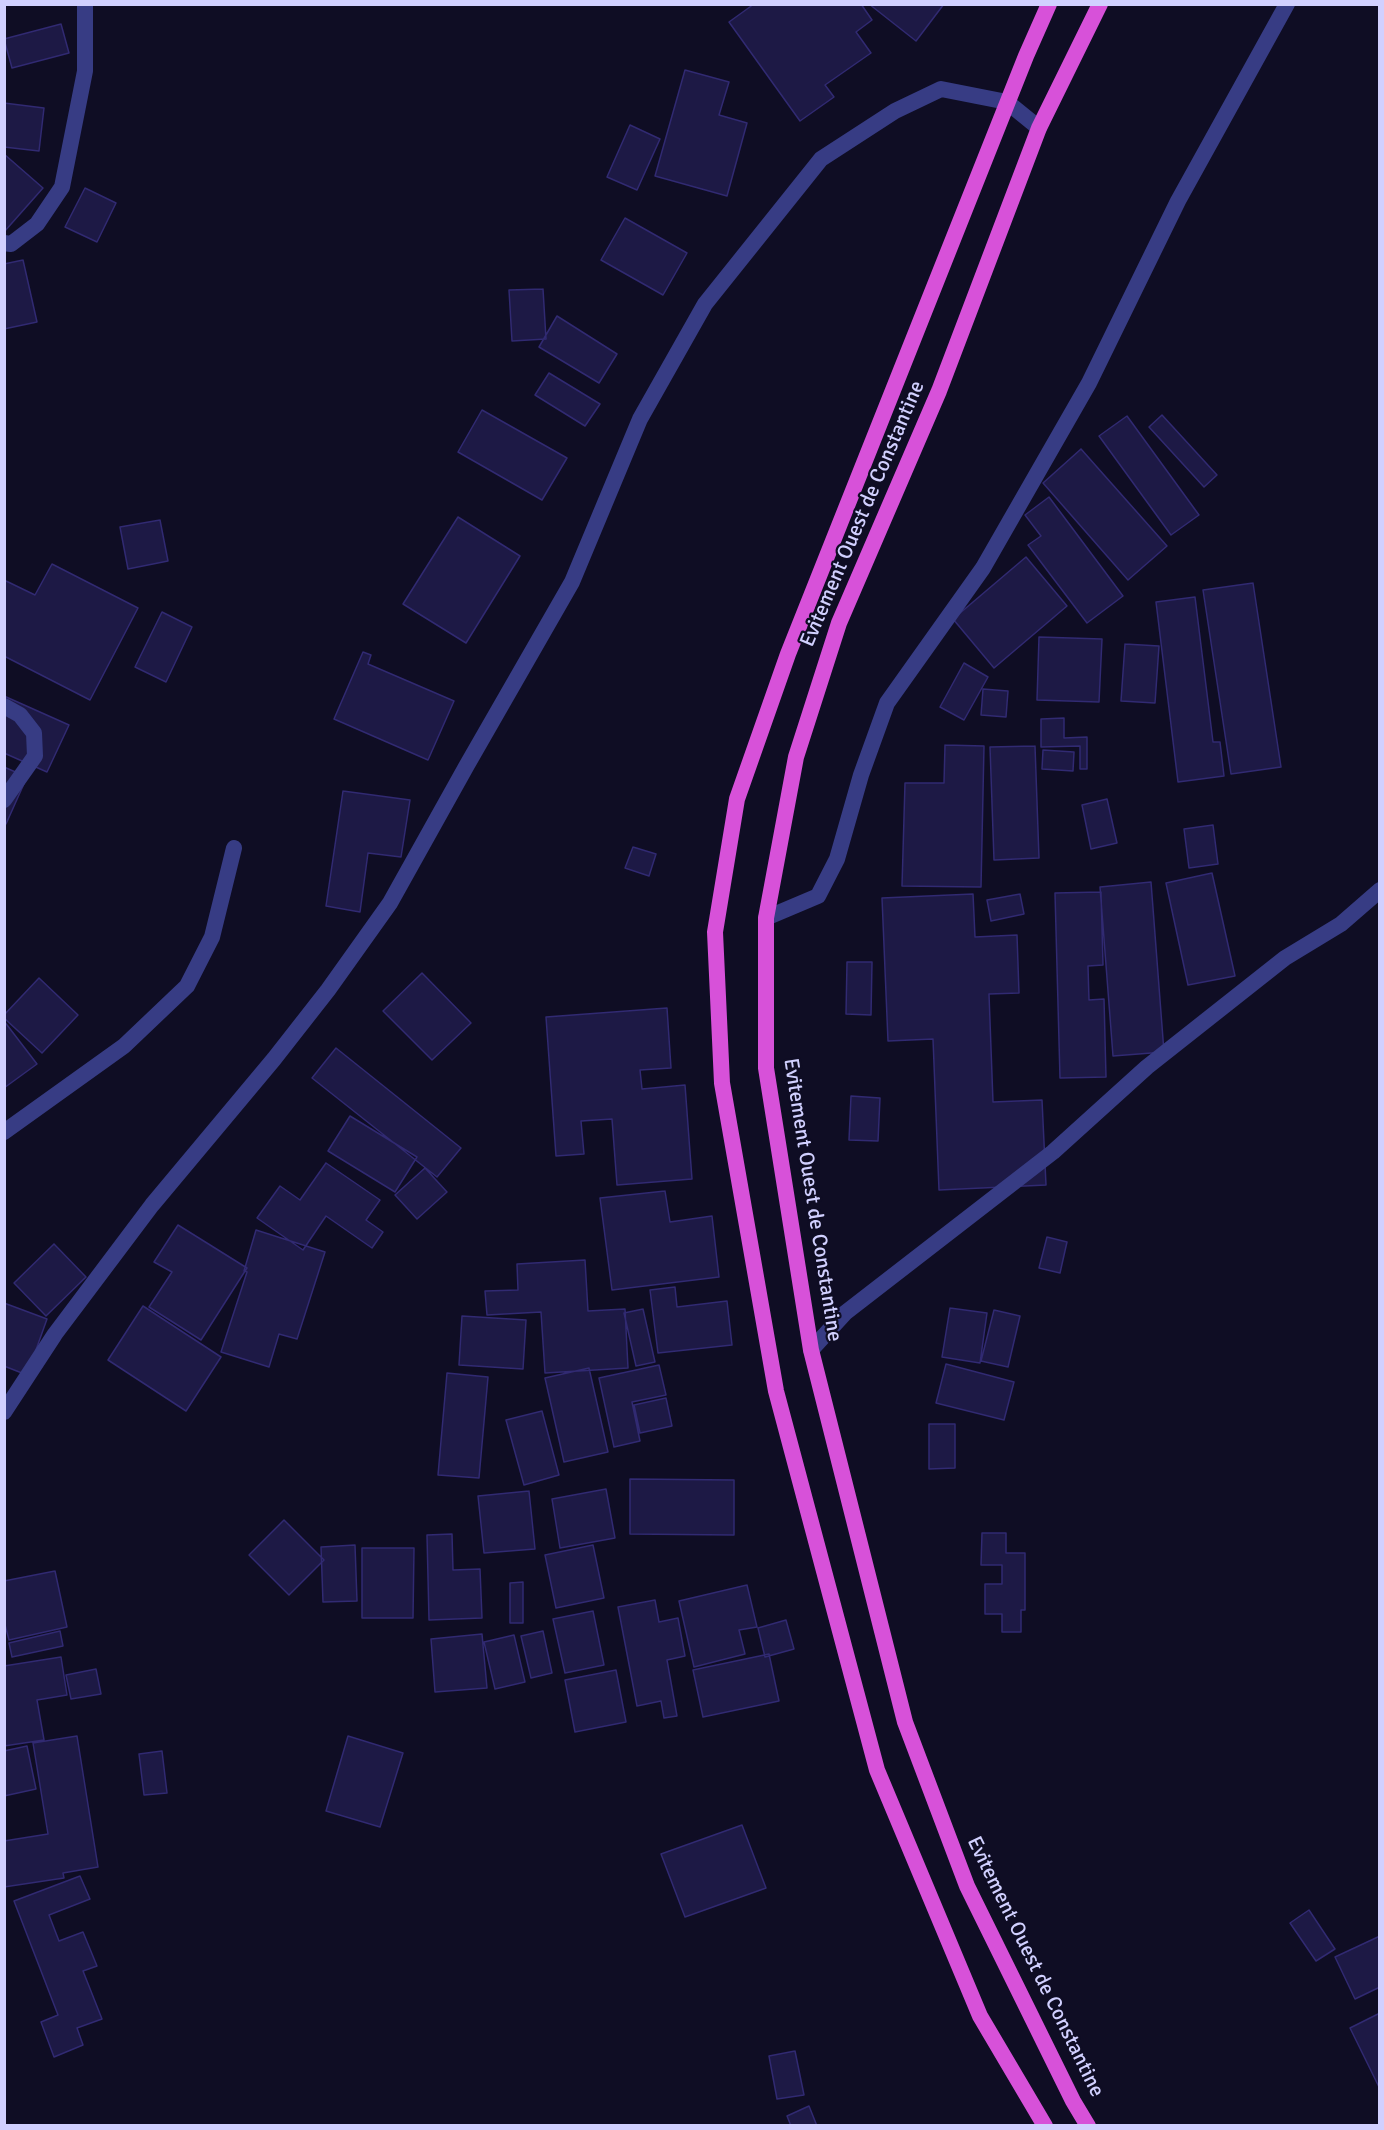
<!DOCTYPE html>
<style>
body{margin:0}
#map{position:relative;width:1384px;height:2130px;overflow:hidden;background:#0f0d24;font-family:Signika,sans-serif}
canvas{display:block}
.frame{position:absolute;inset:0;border:6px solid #d1d0ff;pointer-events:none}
</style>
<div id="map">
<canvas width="1384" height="2130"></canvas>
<div class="frame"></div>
</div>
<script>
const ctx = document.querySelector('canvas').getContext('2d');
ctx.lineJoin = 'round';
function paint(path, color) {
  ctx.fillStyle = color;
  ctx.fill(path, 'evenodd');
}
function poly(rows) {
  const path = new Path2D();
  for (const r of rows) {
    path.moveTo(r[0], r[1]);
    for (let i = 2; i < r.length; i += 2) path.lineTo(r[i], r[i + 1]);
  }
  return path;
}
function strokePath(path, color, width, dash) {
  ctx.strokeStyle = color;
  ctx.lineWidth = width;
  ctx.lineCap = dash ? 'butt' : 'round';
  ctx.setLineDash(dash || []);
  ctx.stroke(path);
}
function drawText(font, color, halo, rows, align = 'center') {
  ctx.font = font + ' Signika,sans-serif';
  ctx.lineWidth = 4.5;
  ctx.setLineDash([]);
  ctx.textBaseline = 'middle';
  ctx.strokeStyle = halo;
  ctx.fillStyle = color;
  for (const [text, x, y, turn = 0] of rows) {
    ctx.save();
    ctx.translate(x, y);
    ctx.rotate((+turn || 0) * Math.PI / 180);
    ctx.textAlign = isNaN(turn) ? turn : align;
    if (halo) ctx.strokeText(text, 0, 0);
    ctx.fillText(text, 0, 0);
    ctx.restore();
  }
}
const building = poly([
 [754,4,861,4,872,20,856,32,871,53,825,85,834,97,800,121,729,22,754,4],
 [869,4,944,4,916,41,869,4],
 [61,24,69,53,12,68,4,39,61,24],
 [685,70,729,82,719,115,747,123,727,196,655,176,685,70],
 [4,103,44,108,39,151,4,147,4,103],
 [630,125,660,139,637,190,607,177,630,125],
 [4,154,43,188,4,232,4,154],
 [85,188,116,203,97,242,65,227,85,188],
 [625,218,687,253,663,295,601,260,625,218],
 [23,260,37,322,4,329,4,264,23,260],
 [543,289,546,339,512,341,509,290,543,289],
 [557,316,617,354,599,383,539,347,557,316],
 [549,373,600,404,585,426,535,395,549,373],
 [482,410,567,458,542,500,458,452,482,410],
 [1162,415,1217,475,1204,487,1149,427,1162,415],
 [1127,416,1199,515,1171,535,1099,436,1127,416],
 [1081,449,1167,546,1128,580,1043,483,1081,449],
 [1049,497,1123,596,1087,623,1028,545,1041,536,1025,515,1049,497],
 [458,517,520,556,466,643,403,604,458,517],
 [160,520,168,561,128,569,120,527,160,520],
 [1026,557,1067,606,994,668,953,619,1026,557],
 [52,564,138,608,90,700,4,656,4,580,35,595,52,564],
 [1253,583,1281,767,1231,774,1203,590,1253,583],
 [1195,597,1213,742,1220,742,1224,776,1178,782,1156,602,1195,597],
 [162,612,192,627,166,682,135,667,162,612],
 [1039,637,1102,639,1099,702,1037,700,1039,637],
 [1125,644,1159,646,1155,703,1121,701,1125,644],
 [363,652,371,655,368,664,454,701,428,760,334,719,363,652],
 [964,663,988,677,964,720,940,707,964,663],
 [983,689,1008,691,1006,717,981,715,983,689],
 [4,696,69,725,47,772,4,753,4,696],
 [1064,718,1064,738,1087,737,1087,769,1080,769,1080,746,1041,747,1041,719,1064,718],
 [945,745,984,746,981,887,902,886,905,783,944,783,945,745],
 [1035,746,1039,858,994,860,990,747,1035,746],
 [1043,750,1074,752,1073,771,1042,769,1043,750],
 [4,767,27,777,6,824,4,823,4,767],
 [343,791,410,800,401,857,368,853,360,912,326,906,343,791],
 [1107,799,1117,843,1091,849,1082,805,1107,799],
 [1213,825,1218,864,1189,868,1184,829,1213,825],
 [633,847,656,854,649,876,625,868,633,847],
 [1212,873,1235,976,1188,985,1166,883,1212,873],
 [1151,882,1164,1052,1113,1056,1100,887,1151,882],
 [1101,892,1103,965,1088,966,1089,1000,1104,999,1106,1077,1060,1078,1055,893,1101,892],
 [973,894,975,937,1017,935,1019,993,989,994,993,1102,1042,1100,1046,1185,939,1190,933,1039,888,1041,882,898,973,894],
 [1020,894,1024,914,991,921,987,900,1020,894],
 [847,962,872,962,871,1015,846,1014,847,962],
 [422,973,471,1023,432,1060,383,1011,422,973],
 [39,978,78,1015,42,1053,4,1018,4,1015,39,978],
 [667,1008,671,1068,640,1070,642,1089,685,1085,692,1179,617,1185,612,1119,581,1121,584,1154,556,1156,546,1017,667,1008],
 [4,1021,37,1064,4,1088,4,1021],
 [336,1048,461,1148,437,1177,312,1078,336,1048],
 [851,1096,880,1098,878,1141,849,1140,851,1096],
 [350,1116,417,1157,395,1192,328,1151,350,1116],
 [326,1163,380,1200,366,1220,383,1232,372,1248,326,1216,303,1250,257,1218,280,1186,300,1200,326,1163],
 [425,1168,447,1192,417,1219,395,1195,425,1168],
 [665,1191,670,1222,712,1216,719,1277,612,1290,600,1198,665,1191],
 [178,1225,247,1268,201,1340,149,1307,172,1272,154,1262,178,1225],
 [256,1230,325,1252,297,1339,279,1334,269,1367,221,1352,247,1272,244,1271,256,1230],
 [1047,1237,1067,1242,1060,1273,1039,1268,1047,1237],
 [54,1244,86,1277,46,1316,14,1283,54,1244],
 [585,1260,588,1311,625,1309,628,1368,545,1373,541,1312,487,1315,485,1291,518,1290,517,1264,585,1260],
 [675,1287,677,1307,727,1301,732,1345,658,1353,650,1290,675,1287],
 [4,1303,47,1319,27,1375,4,1366,4,1303],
 [143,1306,221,1357,186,1411,108,1360,143,1306],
 [950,1308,987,1313,980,1363,942,1357,950,1308],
 [643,1309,655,1362,636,1366,624,1313,643,1309],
 [994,1310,1020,1316,1008,1367,981,1361,994,1310],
 [462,1316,526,1320,523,1369,459,1365,462,1316],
 [946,1364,1014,1382,1004,1420,936,1403,946,1364],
 [659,1365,666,1395,632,1402,640,1441,614,1447,599,1378,659,1365],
 [589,1368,608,1452,564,1462,545,1378,589,1368],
 [447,1373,488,1377,479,1478,438,1475,447,1373],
 [666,1398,672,1426,640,1433,634,1405,666,1398],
 [542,1411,559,1475,524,1485,506,1420,542,1411],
 [929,1424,955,1424,955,1468,929,1469,929,1424],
 [630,1479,734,1480,734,1535,630,1534,630,1479],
 [606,1489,615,1538,560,1548,552,1499,606,1489],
 [529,1491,535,1549,484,1553,478,1496,529,1491],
 [284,1520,324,1560,289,1595,249,1555,284,1520],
 [982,1533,1006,1533,1006,1553,1025,1553,1025,1610,1021,1610,1021,1632,1002,1632,1002,1614,985,1614,985,1584,1002,1584,1002,1565,981,1565,982,1533],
 [452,1534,453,1570,480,1569,482,1618,429,1620,427,1535,452,1534],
 [355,1545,357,1601,323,1602,321,1547,355,1545],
 [593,1545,604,1598,556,1608,545,1555,593,1545],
 [362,1548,414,1548,413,1618,362,1618,362,1548],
 [55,1571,67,1627,9,1640,4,1621,4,1581,55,1571],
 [523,1582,523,1623,510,1623,510,1583,523,1582],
 [747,1585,757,1627,739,1630,745,1654,694,1667,679,1601,747,1585],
 [655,1600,659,1622,678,1618,685,1656,667,1660,677,1716,664,1718,661,1701,637,1706,618,1607,655,1600],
 [593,1611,604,1665,565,1673,553,1619,593,1611],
 [786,1620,794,1649,765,1657,758,1628,786,1620],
 [60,1631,63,1646,12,1657,9,1643,60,1631],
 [543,1631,552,1673,531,1678,521,1636,543,1631],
 [482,1634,487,1688,435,1692,431,1639,482,1634],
 [514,1635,525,1682,495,1689,484,1642,514,1635],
 [769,1654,779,1701,703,1717,693,1670,769,1654],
 [61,1657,67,1695,37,1700,44,1740,4,1746,4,1666,61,1657],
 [96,1669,101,1694,71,1699,66,1675,96,1669],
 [616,1670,626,1722,575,1732,565,1680,616,1670],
 [77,1736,98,1867,63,1873,64,1878,4,1887,4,1841,48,1834,33,1743,77,1736],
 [348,1736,403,1753,380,1827,326,1811,348,1736],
 [27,1746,36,1789,4,1796,4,1751,27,1746],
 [162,1751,167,1793,144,1795,139,1754,162,1751],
 [742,1825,766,1888,685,1917,661,1854,742,1825],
 [80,1876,90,1899,49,1915,59,1941,83,1932,97,1966,83,1971,102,2019,77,2028,83,2045,54,2057,41,2022,58,2015,14,1901,80,1876],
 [1309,1910,1335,1949,1316,1961,1290,1923,1309,1910],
 [1380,1936,1380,1987,1355,1999,1335,1957,1380,1936],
 [1380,2013,1380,2087,1379,2087,1350,2028,1380,2013],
 [795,2051,804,2095,777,2099,769,2056,795,2051],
 [809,2106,817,2126,791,2126,787,2116,809,2106]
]);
paint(building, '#1d1945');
strokePath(building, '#312a72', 1.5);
strokePath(poly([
 [4,243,11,244,37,224,62,187,85,71,85,4],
 [4,706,20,715,34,733,35,756,4,800],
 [766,918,818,896,837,859,861,775,887,703,983,568,1089,383,1178,201,1287,4],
 [4,1132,124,1046,187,986,212,937,234,848],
 [4,1412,55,1334,152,1205,274,1059,328,990,390,903,467,765,572,582,640,419,705,304,821,159,895,111,941,89,1007,102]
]), '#373c84', 16);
strokePath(poly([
 [1007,102,1039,128],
 [811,1350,845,1313,1053,1152,1147,1067,1285,958,1341,924,1380,890]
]), '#373c84', 16);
strokePath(poly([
 [1045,2126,980,2016,877,1770,776,1391,722,1083,715,932,737,799,788,654,1026,56,1049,4],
 [1088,2126,1073,2101,967,1886,905,1722,811,1350,766,1068,766,918,796,757,839,623,939,391,1039,128,1100,4]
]), '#d751d9', 16);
drawText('21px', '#d1d0ff', '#0f0d24', [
 ["Evitement Ouest de Constantine",863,514,-67],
 ["Evitement Ouest de Constantine",812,1200,81],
 ["Evitement Ouest de Constantine",1035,1967,64]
]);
</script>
